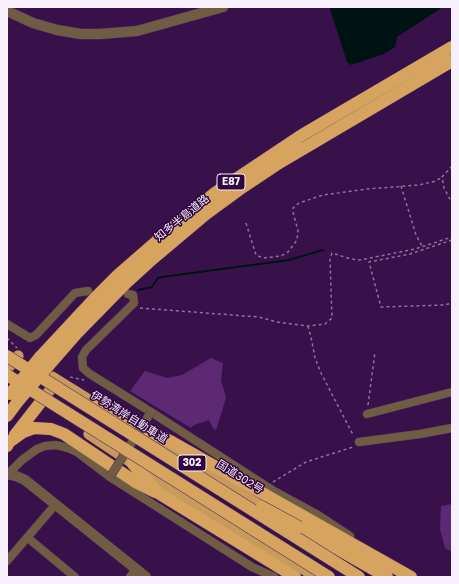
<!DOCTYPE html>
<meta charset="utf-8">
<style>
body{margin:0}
#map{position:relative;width:459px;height:584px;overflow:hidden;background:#39114a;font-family:"Golos Text",sans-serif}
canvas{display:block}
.frame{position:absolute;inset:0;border:8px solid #f8effd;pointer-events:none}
</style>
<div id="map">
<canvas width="459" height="584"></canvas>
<div class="frame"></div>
</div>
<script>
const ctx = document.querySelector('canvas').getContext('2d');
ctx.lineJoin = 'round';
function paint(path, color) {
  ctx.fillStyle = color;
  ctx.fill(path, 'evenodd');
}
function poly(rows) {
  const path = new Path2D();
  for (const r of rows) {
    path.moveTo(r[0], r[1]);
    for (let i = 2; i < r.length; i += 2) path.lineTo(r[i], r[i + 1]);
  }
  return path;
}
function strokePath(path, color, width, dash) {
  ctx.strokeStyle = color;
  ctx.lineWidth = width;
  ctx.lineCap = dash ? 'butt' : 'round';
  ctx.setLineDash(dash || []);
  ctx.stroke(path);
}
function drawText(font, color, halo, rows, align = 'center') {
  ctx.font = font + ' "Golos Text","Noto Sans JP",sans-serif';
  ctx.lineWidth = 3;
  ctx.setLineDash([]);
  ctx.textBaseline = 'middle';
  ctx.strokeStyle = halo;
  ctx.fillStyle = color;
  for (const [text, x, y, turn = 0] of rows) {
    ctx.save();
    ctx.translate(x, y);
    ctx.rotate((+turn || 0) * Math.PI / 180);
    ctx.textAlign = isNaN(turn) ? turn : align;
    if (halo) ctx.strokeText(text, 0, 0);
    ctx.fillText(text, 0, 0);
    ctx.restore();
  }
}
paint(poly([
 [211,358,223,363,221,380,226,398,216,430,213,428,209,420,194,425,191,428,130,391,145,371,167,378,182,375],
 [452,504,452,552,445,548,440,529,441,506]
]), '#5d2974');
paint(poly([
 [331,7,443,7,397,37,395,47,384,54,351,65,347,62,330,9]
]), '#001313');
strokePath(poly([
 [138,290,152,287,158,278,162,277,289,260,323,250]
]), '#001313', 2);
const minor = poly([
 [128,294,133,295,134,303,86,350,82,357,83,368,90,374,151,412,274,491,318,515,350,536],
 [7,324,30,338,36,335,75,293,88,291],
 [367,414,452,392],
 [359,442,420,434,452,428],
 [8,474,22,460,37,449,45,446,56,445,68,448,77,452,110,477,252,567,274,577],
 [28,538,75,577],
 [7,561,55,505],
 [130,577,136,569]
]);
const tertiary = poly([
 [7,11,33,23,57,30,81,34,100,34,137,31,223,7],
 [7,474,16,476,25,480,146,577]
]);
const trunk = poly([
 [7,369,18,356],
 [52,377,105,410],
 [40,403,57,381],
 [140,431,270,512],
 [89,434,207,513,317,577]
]);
const motorway = poly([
 [40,357,95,298,118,275,172,228,215,193,302,135,452,47],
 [49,365,77,333,126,283,149,262,206,214,243,187,279,163,452,61],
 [97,405,119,415,170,441,411,577],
 [7,416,19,400],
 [15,435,40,403],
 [7,446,9,442,23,432,34,428,51,429,64,434,137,483,155,492],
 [133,464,158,493,295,577],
 [299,527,387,577]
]);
strokePath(minor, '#543063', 9);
strokePath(tertiary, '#543063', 11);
strokePath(trunk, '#543063', 12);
strokePath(motorway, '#543063', 13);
strokePath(poly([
 [452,166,442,177,444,188,452,203],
 [401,186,416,235,422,246],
 [246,223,256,255,263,258,281,256,288,252,297,240,298,231,293,212,293,208,299,203,323,195,367,189,419,185,436,181,442,177],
 [452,240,410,254,369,262,381,307,444,305,452,303],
 [140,308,259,317,277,322,308,326,325,324,332,318,330,259,332,253,351,259,360,260,415,249,452,237],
 [308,326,312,342,315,358,321,373,351,431,354,436],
 [7,338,17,348],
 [70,377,84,380],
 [368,405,375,352],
 [273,482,306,462,353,447]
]), '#8d7399', 1.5, [3, 3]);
strokePath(minor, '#705c42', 8);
strokePath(tertiary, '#705c42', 10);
strokePath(trunk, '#c89a5b', 11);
strokePath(motorway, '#d6a45f', 12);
const minorBridge = poly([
 [110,477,151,412]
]);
const motorwayBridge = poly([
 [7,356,359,577],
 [7,375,329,577],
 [10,394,40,357],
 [19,400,49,365],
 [262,507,299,527]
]);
strokePath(minorBridge, '#543063', 9, []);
strokePath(motorwayBridge, '#543063', 13, []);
strokePath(minorBridge, '#705c42', 8);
strokePath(motorwayBridge, '#d6a45f', 12);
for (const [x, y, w] of [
 [231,182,28],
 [192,463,28]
]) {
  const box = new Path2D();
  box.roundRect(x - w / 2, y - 8, w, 16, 3);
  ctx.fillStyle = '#2f053f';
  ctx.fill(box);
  strokePath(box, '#f8effd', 1);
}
drawText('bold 10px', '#f8effd', null, [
 ["E87",231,182],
 ["302",192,463]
]);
drawText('11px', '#f8effd', '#2f053f', [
 ["知多半島道路",182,218,-39],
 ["伊勢湾岸自動車道",129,417,32],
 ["国道302号",240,477,32]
]);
</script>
